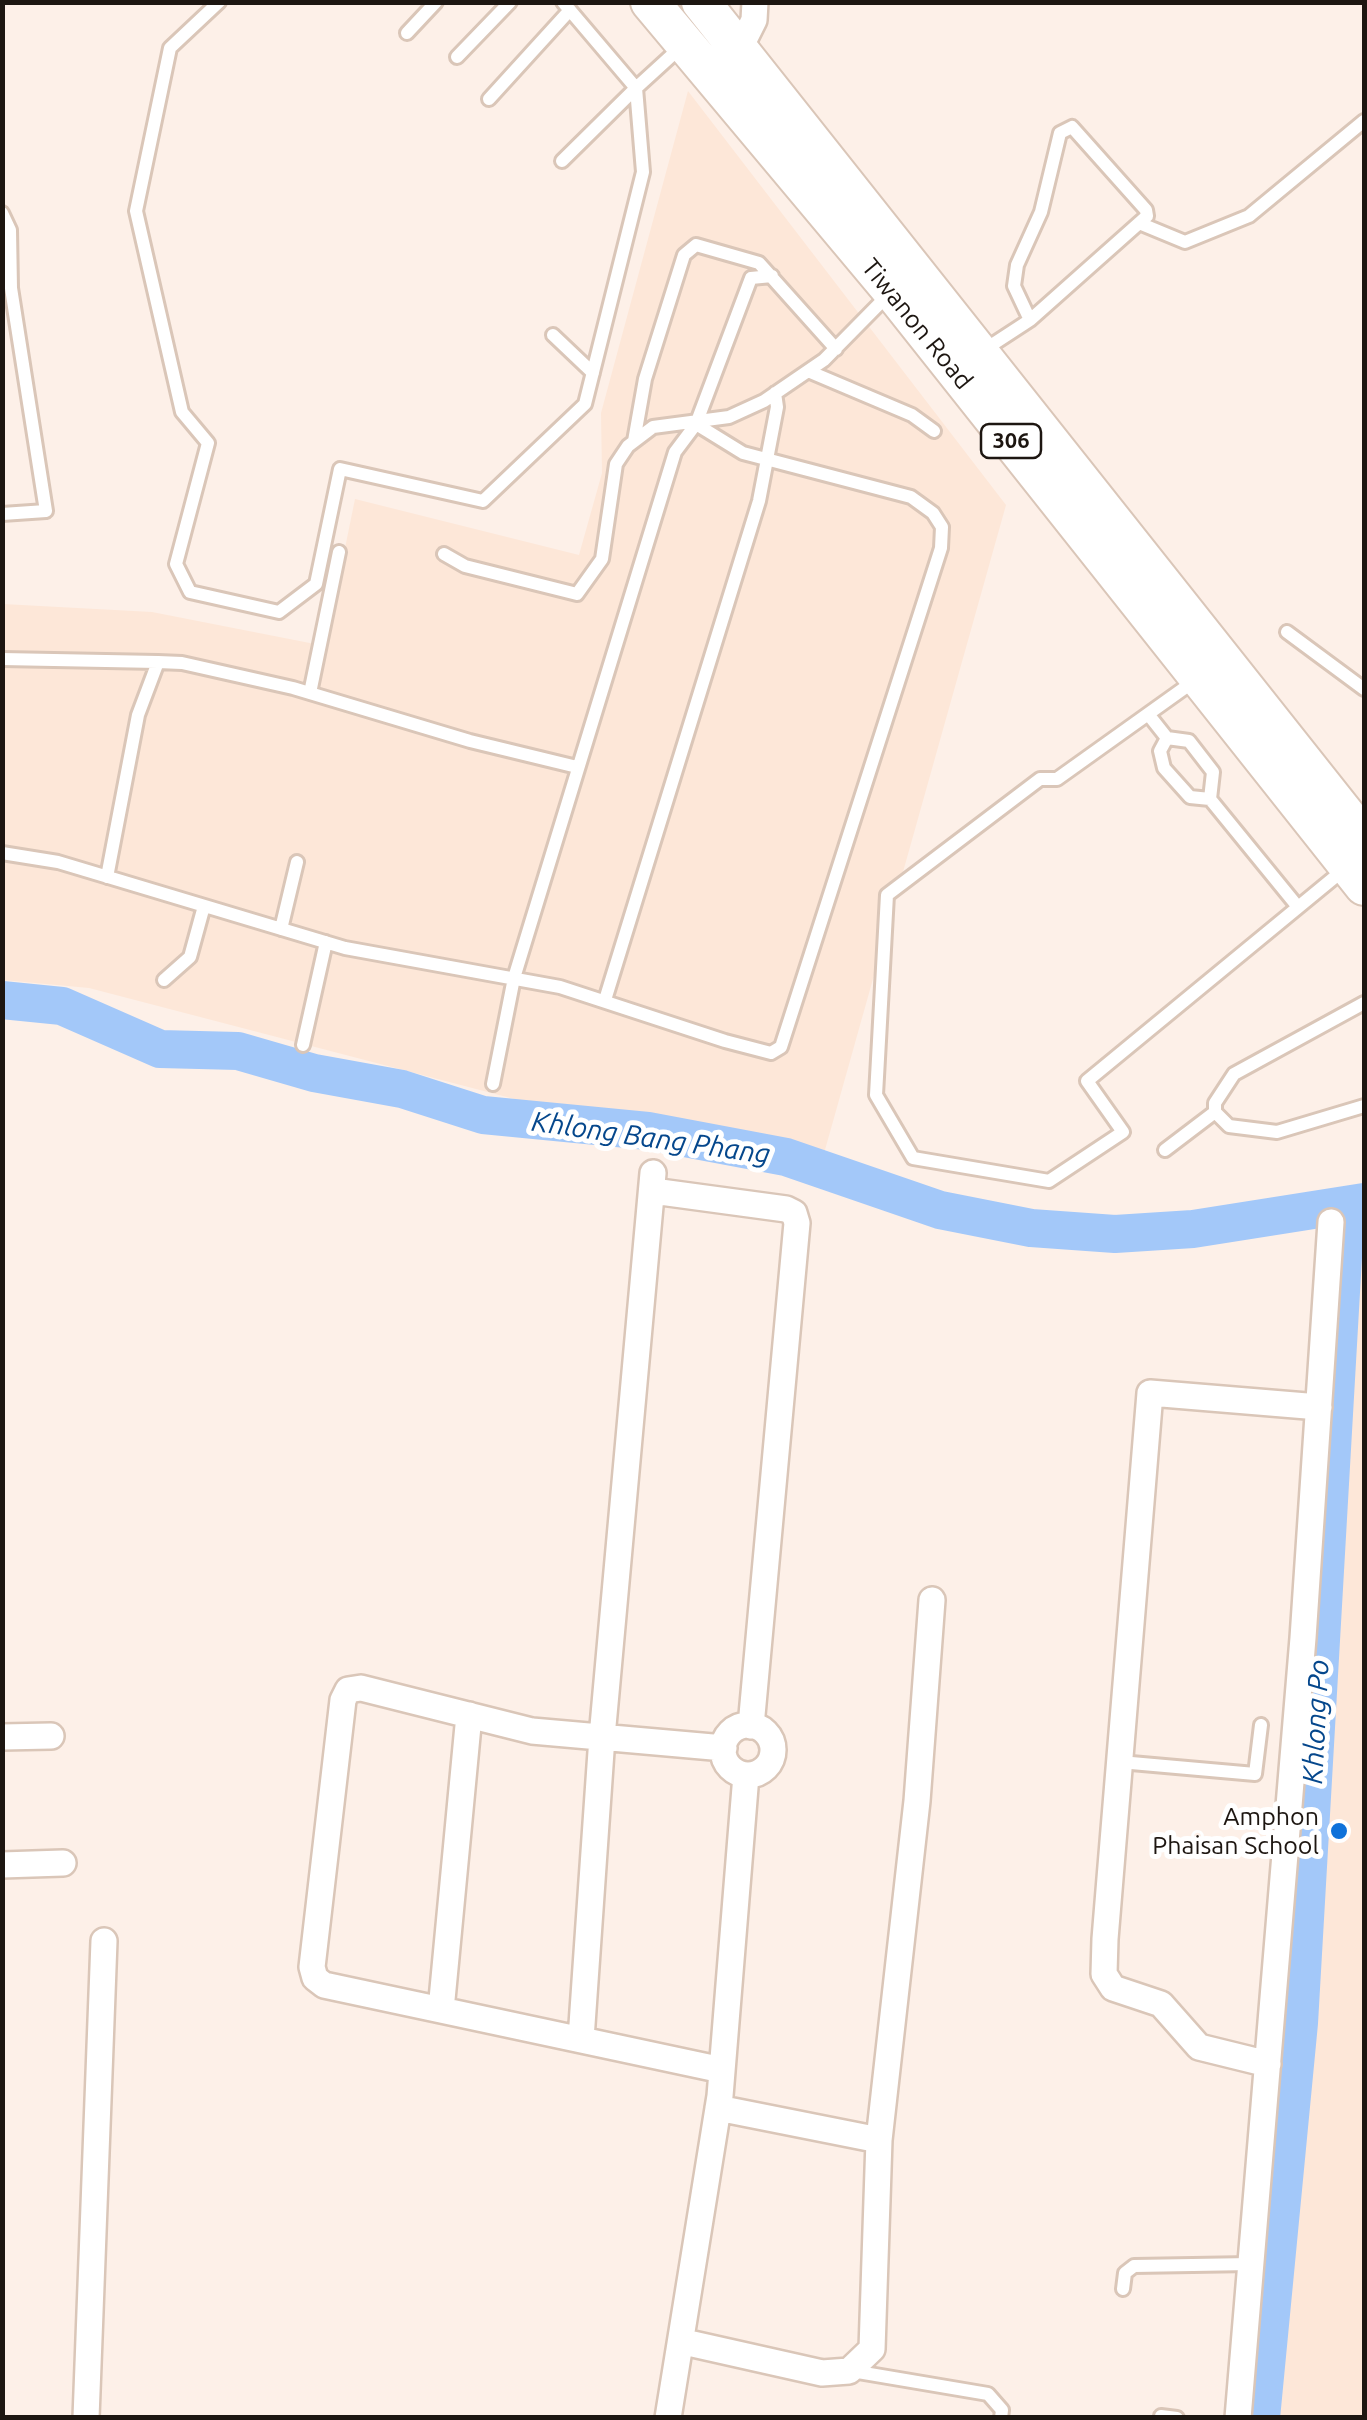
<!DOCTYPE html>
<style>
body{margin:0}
#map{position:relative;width:1367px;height:2420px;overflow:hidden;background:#fdf0e8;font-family:Ubuntu,sans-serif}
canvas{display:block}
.frame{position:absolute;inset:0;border:5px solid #1d1611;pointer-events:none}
</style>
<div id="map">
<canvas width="1367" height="2420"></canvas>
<div class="frame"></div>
</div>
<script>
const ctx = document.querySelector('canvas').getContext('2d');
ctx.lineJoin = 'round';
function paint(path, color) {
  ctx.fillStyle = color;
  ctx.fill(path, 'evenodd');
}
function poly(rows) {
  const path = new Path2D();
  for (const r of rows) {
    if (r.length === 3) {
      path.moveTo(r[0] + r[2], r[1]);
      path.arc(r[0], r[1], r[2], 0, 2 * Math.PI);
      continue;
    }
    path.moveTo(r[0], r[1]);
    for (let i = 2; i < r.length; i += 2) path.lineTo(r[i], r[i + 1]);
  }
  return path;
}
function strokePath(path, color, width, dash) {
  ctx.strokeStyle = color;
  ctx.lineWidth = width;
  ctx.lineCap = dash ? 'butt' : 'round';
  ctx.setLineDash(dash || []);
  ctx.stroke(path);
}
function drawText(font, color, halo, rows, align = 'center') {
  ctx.font = font + ' Ubuntu,sans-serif';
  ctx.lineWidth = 10;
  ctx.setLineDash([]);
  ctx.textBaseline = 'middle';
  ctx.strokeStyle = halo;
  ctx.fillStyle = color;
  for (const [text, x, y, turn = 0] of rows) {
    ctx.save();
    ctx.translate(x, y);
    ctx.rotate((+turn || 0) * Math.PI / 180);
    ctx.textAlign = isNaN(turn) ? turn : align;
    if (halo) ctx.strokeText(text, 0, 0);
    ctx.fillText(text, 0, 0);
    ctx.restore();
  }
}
paint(poly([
 [688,91,1006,505,823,1157,545,1107,89,988,3,980,3,604,152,612,325,646,355,499,579,555,602,473,601,413],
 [1364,1243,1364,2417,1269,2417,1360,1244]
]), '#fde7d8');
strokePath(poly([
 [2,1000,62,1006,160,1049,238,1051,314,1073,402,1089,483,1115,648,1131,786,1157,940,1210,1031,1228,1115,1234,1193,1229,1364,1202],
 [1261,2418,1299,2023,1346,1205]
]), '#a3c8f9', 38);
const service = poly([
 [219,2,170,48,136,211,182,412,208,443,176,564,190,592,279,612,316,584,340,469,483,501,585,404,643,172,636,88,682,46],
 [407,33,436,2],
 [457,57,510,2],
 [489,99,570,10],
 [562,161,636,88,563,2],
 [2,213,10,230,11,288,46,511,2,514],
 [1139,223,1185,242,1249,216,1364,121],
 [553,335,593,373],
 [984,350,1030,320,1147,216,1146,210,1072,127,1060,133,1041,212,1017,265,1014,286,1030,320],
 [808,371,912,415,934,431],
 [634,441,645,379,684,255,696,245,759,263,836,349],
 [444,554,465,566,577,594,602,559,616,464,628,446,653,427,729,417,764,401,824,360,890,293],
 [1287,632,1364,689],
 [2,659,158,662],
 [1197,679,1057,779,1040,779,887,895,876,1095,913,1158,1049,1181,1123,1132,1087,1081,1347,867],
 [310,693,339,552],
 [1148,714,1167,738],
 [1210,799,1213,772,1189,741,1167,738,1160,751,1164,768,1190,797,1210,799,1298,907],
 [2,853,58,862,345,948,560,987,725,1041,771,1053,781,1047,941,548,942,527,933,513,911,497,743,453,696,424],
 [107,877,138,715,158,662,182,663,293,688,470,741,577,767],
 [281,929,297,862],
 [164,980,190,957,204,906],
 [605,1000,759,501,777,407,775,393],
 [303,1045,326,942],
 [493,1084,514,978,675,452,696,424,751,278,772,276],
 [1215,1112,1229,1126,1277,1132,1364,1106],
 [1165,1150,1215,1112,1215,1103,1234,1074,1364,1003],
 [1120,1762,1255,1774,1261,1725],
 [1123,2289,1125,2273,1134,2266,1251,2264],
 [852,2371,988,2394,1002,2410,1001,2418],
 [1161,2416,1177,2418]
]);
const minor = poly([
 [739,50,754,20,755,2],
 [653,1191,786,1209,794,1213,797,1223,751,1726],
 [748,1750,25],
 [2,1737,51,1736],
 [2,1865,63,1863],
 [441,2010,469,1715],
 [581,2039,602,1737,653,1173],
 [1268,2064,1199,2047,1161,2004,1113,1988,1104,1974,1105,1939,1150,1393,1319,1407],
 [722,2070,324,1985,315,1978,312,1967,343,1700,348,1690,361,1688,532,1731,724,1748],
 [879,2140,917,1801,932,1600],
 [684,2342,822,2373,849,2371,872,2349,879,2140,718,2108],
 [86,2418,104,1941],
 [668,2418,720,2096,746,1775],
 [1238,2418,1303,1638,1331,1222]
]);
const primary = poly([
 [650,2,892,291,1364,886],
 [701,2,1364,838]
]);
strokePath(service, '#dac6b8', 18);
strokePath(minor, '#dac6b8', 30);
strokePath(primary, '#dac6b8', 42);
strokePath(service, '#fff', 12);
strokePath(minor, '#fff', 25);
strokePath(primary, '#fff', 38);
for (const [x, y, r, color] of [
 [1339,1831,10,"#0f72da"]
]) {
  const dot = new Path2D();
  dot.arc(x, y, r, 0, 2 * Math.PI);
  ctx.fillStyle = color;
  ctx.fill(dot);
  strokePath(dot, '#fff', 4);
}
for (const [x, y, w] of [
 [1011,441,60]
]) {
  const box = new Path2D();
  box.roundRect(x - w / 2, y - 17, w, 34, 8);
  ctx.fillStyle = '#fff';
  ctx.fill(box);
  strokePath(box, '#1d1611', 2.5);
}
drawText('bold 22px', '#1d1611', null, [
 ["306",1011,441]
]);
drawText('25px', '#1d1611', '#fff', [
 ["Tiwanon Road",917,324,51]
]);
drawText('25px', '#1d1611', '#fff', [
 ["Amphon",1319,1817],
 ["Phaisan School",1319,1846]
], 'right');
drawText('italic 28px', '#05478c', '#fff', [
 ["Khlong Bang Phang",651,1138,8],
 ["Khlong Po",1316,1722,-87]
]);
</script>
